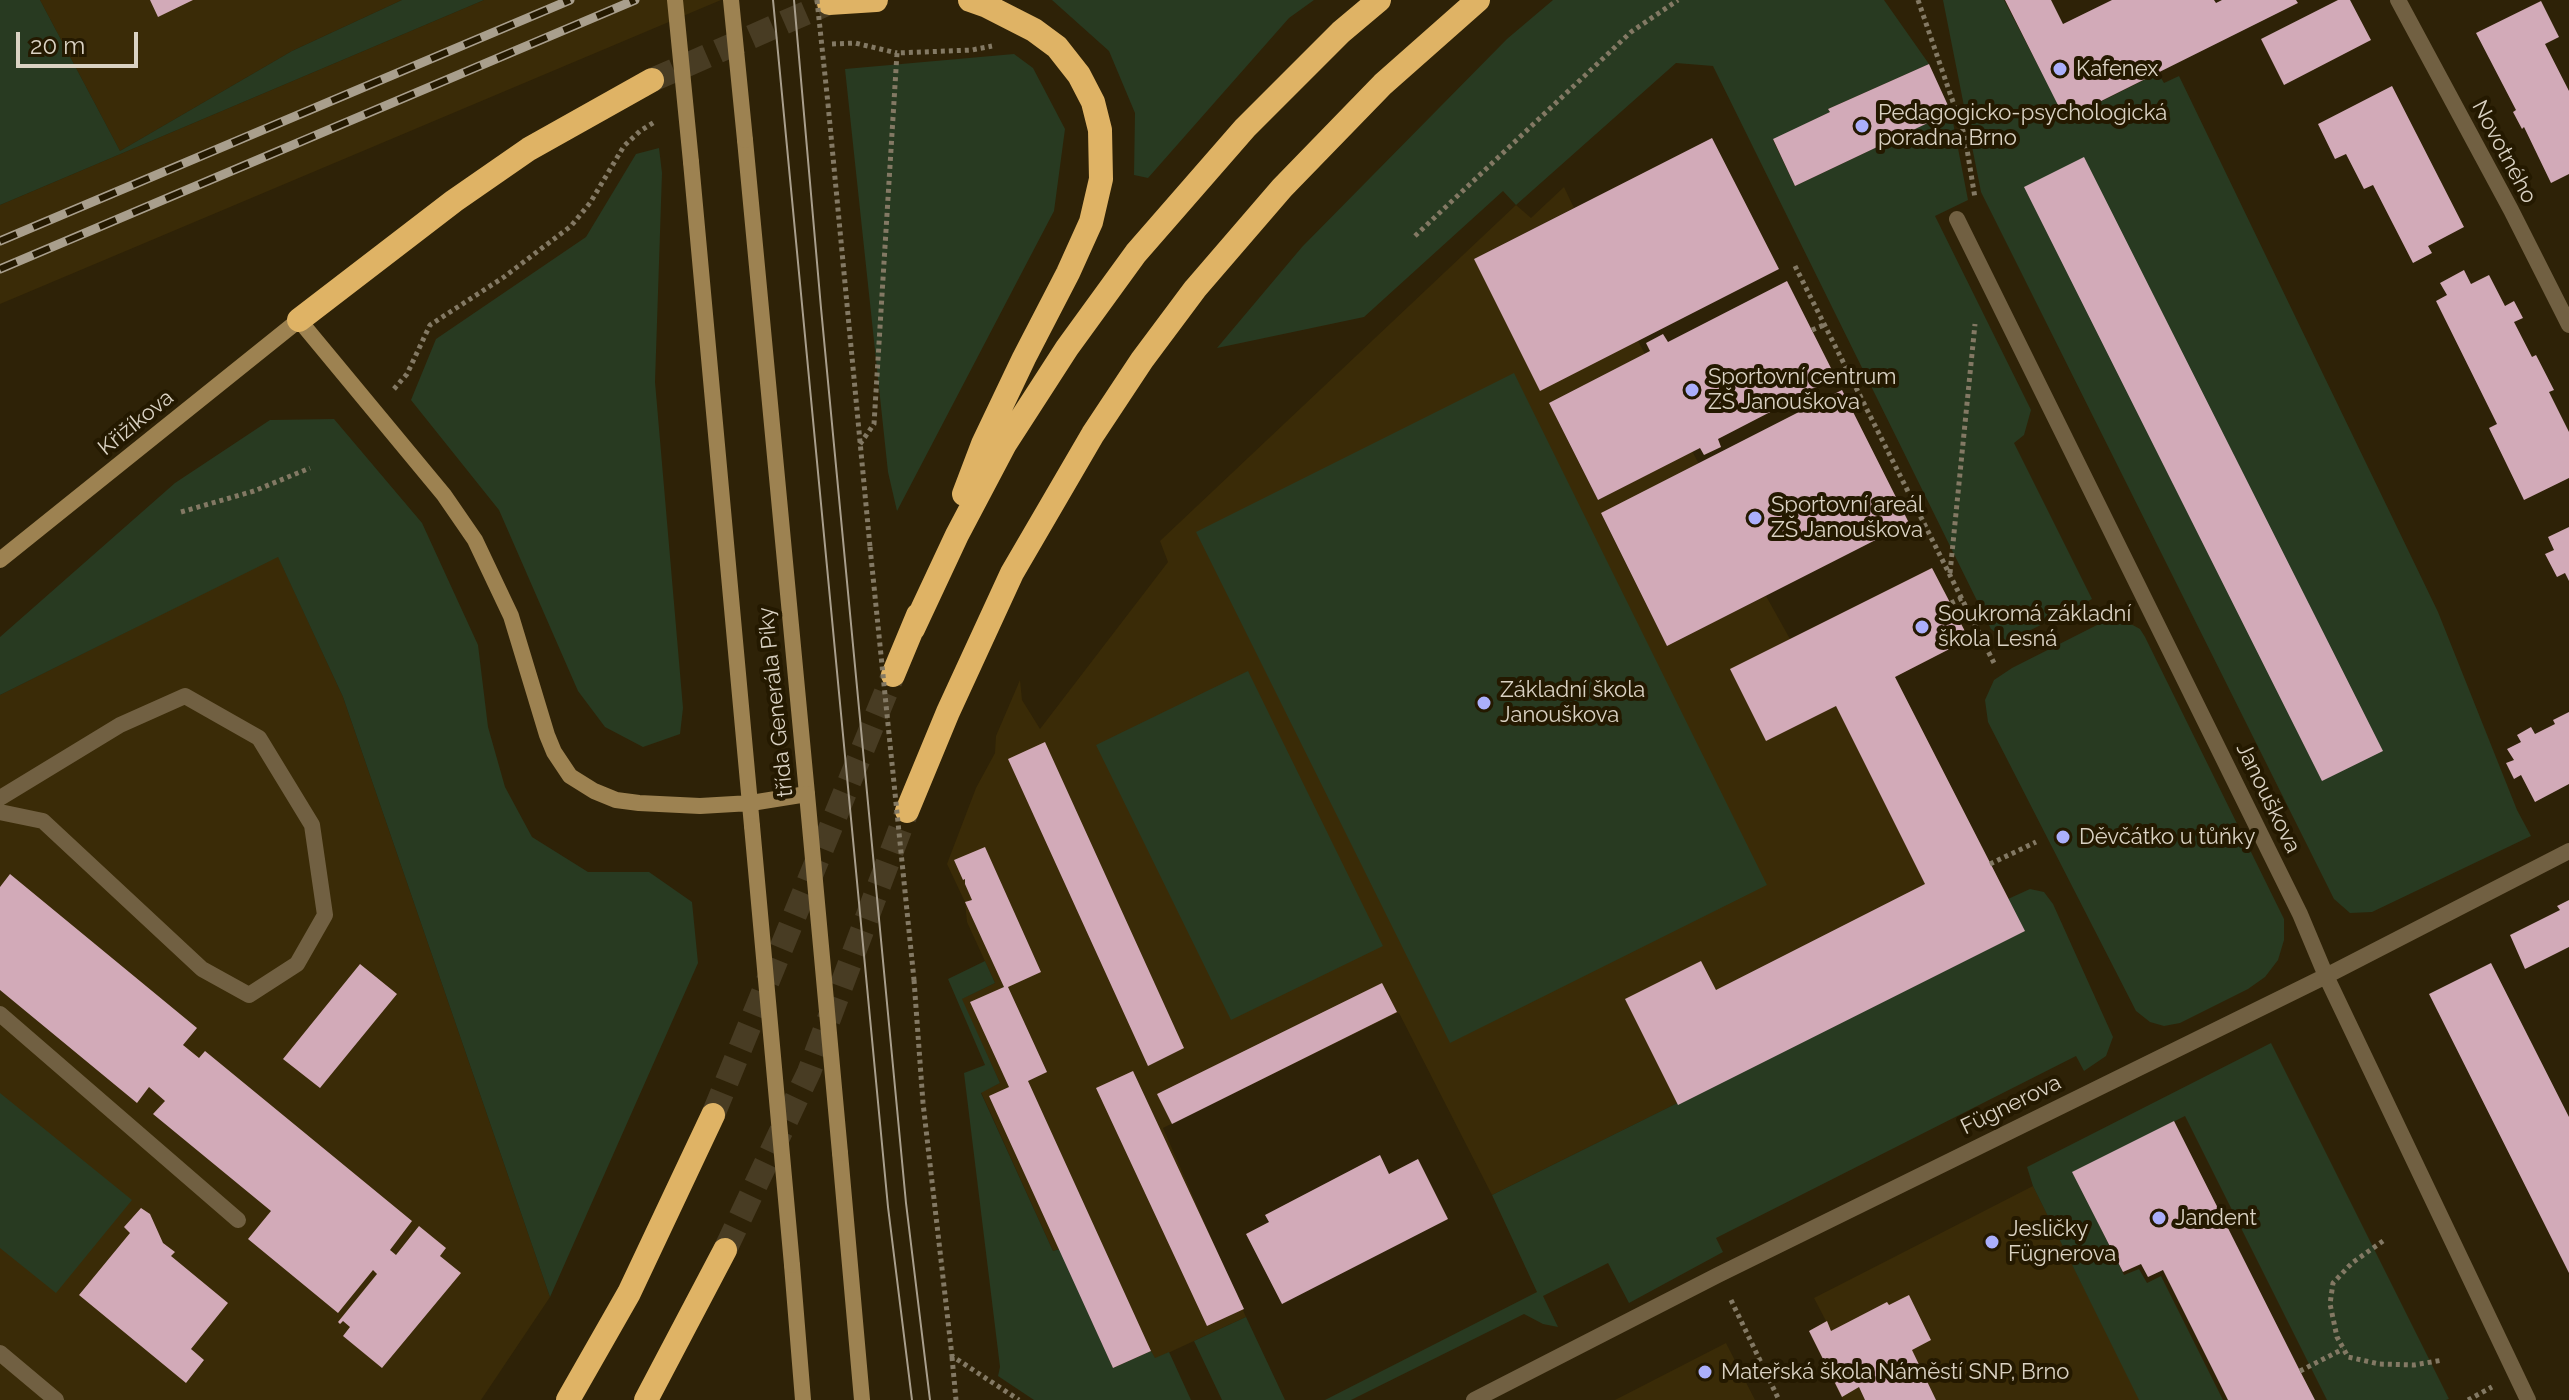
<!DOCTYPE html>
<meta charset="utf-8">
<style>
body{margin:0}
#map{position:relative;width:2569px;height:1400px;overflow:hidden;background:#2e2207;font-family:Raleway,sans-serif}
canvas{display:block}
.scale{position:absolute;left:16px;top:32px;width:122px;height:36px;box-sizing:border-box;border:4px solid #dad2c3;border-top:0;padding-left:10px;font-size:24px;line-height:28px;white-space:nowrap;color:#dad2c3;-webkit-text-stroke:6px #241900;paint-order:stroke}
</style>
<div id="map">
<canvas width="2569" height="1400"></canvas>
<div class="scale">20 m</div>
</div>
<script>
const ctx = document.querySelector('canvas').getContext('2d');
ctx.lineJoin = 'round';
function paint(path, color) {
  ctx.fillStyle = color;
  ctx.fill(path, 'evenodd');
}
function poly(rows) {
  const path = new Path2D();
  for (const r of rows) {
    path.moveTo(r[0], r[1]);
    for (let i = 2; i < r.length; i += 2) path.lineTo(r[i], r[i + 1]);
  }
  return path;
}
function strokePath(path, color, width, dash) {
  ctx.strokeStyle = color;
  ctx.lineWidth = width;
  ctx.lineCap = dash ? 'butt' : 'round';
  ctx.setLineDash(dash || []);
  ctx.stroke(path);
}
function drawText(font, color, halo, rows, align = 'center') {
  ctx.font = font + ' Raleway,sans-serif';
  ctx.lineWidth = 8;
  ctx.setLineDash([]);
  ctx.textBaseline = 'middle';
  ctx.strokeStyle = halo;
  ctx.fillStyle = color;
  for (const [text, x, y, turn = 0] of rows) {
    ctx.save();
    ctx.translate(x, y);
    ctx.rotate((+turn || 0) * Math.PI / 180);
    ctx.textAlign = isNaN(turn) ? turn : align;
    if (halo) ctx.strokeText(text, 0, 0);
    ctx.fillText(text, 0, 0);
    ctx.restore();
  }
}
paint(poly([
 [40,0,402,0,292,51,120,151],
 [484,0,721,0,0,304,0,205],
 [1564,187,1574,208,1474,259,1638,341,1645,354,1549,403,1598,500,1692,451,1699,464,1601,514,1667,645,1766,596,1790,639,1932,568,1969,639,1895,677,2025,931,1492,1195,1399,1013,1397,1013,1163,1128,1246,1317,1155,1359,1151,1352,1113,1368,1059,1249,1053,1251,981,1092,1000,1083,961,999,995,983,967,922,965,902,947,864,976,788,995,753,996,736,1020,680,1022,700,1040,729,1168,562,1160,541,1516,205,1531,218],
 [278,556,343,697,550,1297,481,1400,0,1400,0,695],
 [2033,1186,2140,1400,1843,1400,1809,1331,1826,1321,1814,1298],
 [1726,1343,1755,1400,1615,1400]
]), '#3a2b07');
paint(poly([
 [0,0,40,0,120,151,292,51,402,0,484,0,0,205],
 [1052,0,1314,0,1289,18,1148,178,1134,175,1135,113,1109,51],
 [1553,0,1884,0,1929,64,1828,109,1830,112,1773,140,1795,186,1951,112,1968,200,1935,216,2031,410,2024,435,2014,443,2092,599,2015,638,2007,641,1991,629,1713,66,1676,63,1516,205,1503,191,1364,317,1217,348,1302,247,1507,39],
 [1943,0,2004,0,2066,119,2158,73,2164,83,2179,76,2438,612,2517,810,2531,836,2372,912,2350,913,2334,899,1981,192],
 [1014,54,1033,68,1065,129,1054,211,897,511,888,472,845,69],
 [659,148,662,173,655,382,683,708,680,734,643,747,605,727,578,691,499,510,411,400,436,339,586,237,636,154],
 [1514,373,1767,885,1450,1043,1196,532],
 [334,419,422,523,478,645,488,727,505,787,532,837,588,872,649,872,692,902,698,963,550,1297,343,697,278,557,0,695,0,637,175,483,270,420],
 [2112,620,2127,622,2140,629,2145,637,2284,919,2284,940,2278,960,2265,977,2248,989,2180,1023,2164,1026,2150,1022,2136,1011,1988,722,1985,700,1994,680,2012,668,2097,625],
 [1248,671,1383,946,1231,1020,1096,745],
 [2030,889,2044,892,2053,904,2113,1037,2106,1056,2084,1071,2076,1056,1716,1238,1723,1252,1629,1303,1608,1263,1543,1296,1558,1327,1543,1324,1524,1314,1351,1400,1325,1400,1537,1292,1492,1195,2024,931,2008,899],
 [985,961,995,983,962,999,1000,1083,981,1093,1053,1251,1060,1249,1113,1368,1151,1351,1155,1358,1169,1352,1191,1400,1034,1400,998,1376,1000,1367,964,1073,985,1065,948,979],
 [2271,1043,2449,1399,2446,1400,2327,1400,2185,1116,2073,1172,2124,1275,2139,1269,2147,1283,2161,1276,2223,1400,2139,1400,2033,1186,2027,1167],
 [0,1093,132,1200,56,1293,0,1248],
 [1246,1317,1285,1400,1222,1400,1194,1341]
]), '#283a21');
paint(poly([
 [150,0,193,0,158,17],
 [2005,0,2051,0,2063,24,2112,0,2214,0,2216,3,2222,0,2296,0,2298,3,2065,119],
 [2338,0,2350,0,2371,40,2284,85,2261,39],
 [2541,1,2559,37,2545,44,2569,91,2569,174,2551,183,2524,127,2522,129,2513,112,2516,110,2476,33],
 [1929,64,1951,112,1795,186,1773,139,1830,112,1828,109],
 [2392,86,2464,227,2428,246,2432,253,2413,263,2373,185,2364,189,2346,154,2335,159,2318,124],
 [1712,138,1779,269,1540,391,1474,259],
 [2084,157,2383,751,2322,781,2024,187],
 [2464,270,2471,284,2489,275,2505,306,2514,301,2523,318,2514,322,2532,357,2536,355,2554,390,2549,392,2569,432,2569,478,2524,500,2489,428,2497,424,2436,301,2447,295,2440,283],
 [1787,281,1836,378,1718,439,1721,447,1704,455,1700,448,1598,500,1549,403,1650,351,1646,343,1663,334,1668,342],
 [1842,390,1909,523,1667,646,1601,513],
 [2569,527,2569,581,2565,573,2557,577,2545,554,2554,550,2548,537],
 [1932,568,1969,639,1895,677,2025,931,1678,1105,1625,999,1701,961,1716,990,1925,884,1836,706,1766,741,1730,669],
 [2569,712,2569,784,2535,802,2521,775,2514,779,2506,763,2514,760,2507,749,2521,742,2517,735,2531,727,2535,734,2555,724,2553,720],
 [1045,742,1184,1048,1148,1066,1008,759],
 [985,847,1041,972,1008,987,1047,1072,1028,1081,1151,1351,1113,1368,989,1096,1009,1087,970,1002,1004,987,965,902,972,900,965,884,965,879,963,880,954,860],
 [10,874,197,1028,183,1045,199,1058,205,1051,412,1221,390,1250,396,1255,419,1226,446,1248,440,1256,461,1273,382,1368,343,1336,350,1327,343,1321,340,1324,338,1322,377,1274,373,1270,338,1313,248,1239,271,1211,153,1114,165,1101,149,1087,137,1103,0,990,0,887],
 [2569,900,2569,947,2525,969,2510,935,2560,910,2557,906],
 [2491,963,2569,1117,2569,1273,2429,994],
 [360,964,397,994,320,1088,283,1059],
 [1382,983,1397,1012,1172,1124,1157,1094],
 [1133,1071,1244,1309,1207,1326,1096,1088],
 [2174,1121,2300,1371,2315,1400,2228,1400,2163,1270,2148,1277,2141,1264,2123,1272,2072,1172],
 [1380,1155,1389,1174,1418,1159,1448,1219,1282,1304,1246,1234,1269,1222,1265,1215],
 [141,1208,150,1214,163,1243,175,1252,171,1256,228,1303,191,1349,204,1360,186,1383,79,1295,130,1233,124,1227],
 [1909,1295,1931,1340,1912,1350,1936,1400,1865,1400,1859,1387,1842,1397,1809,1331,1827,1321,1831,1331,1887,1302,1889,1305]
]), '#d2aab8');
strokePath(poly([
 [652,80,829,3],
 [713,1115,893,675],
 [725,1250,809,1072,907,811]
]), '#483c23', 24, [24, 12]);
strokePath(poly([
 [1918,0,1965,137,1975,198],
 [832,44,855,43,897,53],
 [828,104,870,547],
 [1415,236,1631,32,1678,0],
 [1795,266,1995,665],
 [1812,330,1824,325],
 [394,389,407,374,430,325,504,277,571,226,590,203,624,146,640,131,656,121],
 [860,444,874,424,897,53,972,50,992,46],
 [181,512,254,491,310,468],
 [1950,573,1975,324],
 [1951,603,1962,598],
 [1990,864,2036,842],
 [914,980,923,1103,952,1356,1019,1400],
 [2383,1241,2352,1263,2333,1283,2330,1304,2337,1337,2348,1357,2379,1364,2414,1365,2443,1360],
 [1731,1300,1779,1400],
 [952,1357,956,1400],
 [2300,1371,2343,1349],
 [2468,1400,2492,1387]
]), '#837964', 5, [4, 4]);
strokePath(poly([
 [0,798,120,725,185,696,259,738,312,825,325,915,297,964,249,995,202,969,43,821,0,812],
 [0,1014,238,1220],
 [0,1353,56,1400]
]), '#716042', 16);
strokePath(poly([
 [2398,0,2511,210,2569,325],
 [1957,219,2300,914,2326,976,2528,1400],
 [1474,1400,1718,1275,2326,976,2569,851]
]), '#716042', 16);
strokePath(poly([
 [691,162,752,826],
 [0,560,299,320,444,495,475,540,511,616,547,735,554,752,570,776,594,791,616,800,639,803,700,806,751,803,807,794,745,140],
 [840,1153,862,1400],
 [792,1265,803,1400]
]), '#9d8251', 16);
strokePath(poly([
 [829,3,876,0],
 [299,320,454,201,529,149,652,80],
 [964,494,983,444,1024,358,1068,273,1091,222,1101,179,1100,130,1093,102,1079,75,1057,47,1034,30,987,6,970,0],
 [913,629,957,535,1005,444,1067,348,1136,253,1245,128,1341,32,1379,0],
 [893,675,918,615],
 [907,811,948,712,1012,573,1093,434,1142,360,1195,289,1282,188,1383,84,1478,0],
 [568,1400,629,1293,713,1115],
 [646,1400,725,1250]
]), '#dfb365', 24);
strokePath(poly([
 [773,0,888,1207,912,1400],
 [794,0,821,308,906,1203,930,1400]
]), '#a99f8d', 2);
const rail = poly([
 [0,241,570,0],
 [0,269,635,0]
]);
strokePath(rail, '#a99f8d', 9);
strokePath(rail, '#241900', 6, [18]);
strokePath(poly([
 [817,0,828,104],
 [870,547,914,980]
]), '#837964', 5, [4, 4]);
strokePath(poly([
 [675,0,691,162],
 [731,0,745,140],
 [807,794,840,1153],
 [752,826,792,1265]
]), '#9d8251', 16);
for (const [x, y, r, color] of [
 [2060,69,8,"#abaffb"],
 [1862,126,8,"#abaffb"],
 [1692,390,8,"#abaffb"],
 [1755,518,8,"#abaffb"],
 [1922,627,8,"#abaffb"],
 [1484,703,8,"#abaffb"],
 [2063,837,8,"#abaffb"],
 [2159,1218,8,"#abaffb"],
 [1992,1242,8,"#abaffb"],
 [1705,1372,8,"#abaffb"]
]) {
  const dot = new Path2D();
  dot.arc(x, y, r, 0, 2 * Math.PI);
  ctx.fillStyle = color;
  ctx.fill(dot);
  strokePath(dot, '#241900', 3);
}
drawText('22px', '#dad2c3', '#241900', [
 ["Kafenex",2076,69],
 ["Pedagogicko-psychologická",1878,113],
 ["poradna Brno",1878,138],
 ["Sportovní centrum",1708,377],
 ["ZŠ Janouškova",1708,402],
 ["Sportovní areál",1771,505],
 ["ZŠ Janouškova",1771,530],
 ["Soukromá základní",1938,614],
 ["škola Lesná",1938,639],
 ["Základní škola",1500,690],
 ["Janouškova",1500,715],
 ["Děvčátko u tůňky",2079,837],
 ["Jandent",2175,1218],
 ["Jesličky",2008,1229],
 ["Fügnerova",2008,1254],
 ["Mateřská škola Náměstí SNP, Brno",1721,1372]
], 'left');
drawText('22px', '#dad2c3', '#241900', [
 ["Novotného",2504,152,62],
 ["Křižíkova",136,423,-39],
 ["třída Generála Píky",776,702,-96],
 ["Janouškova",2268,798,64],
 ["Fügnerova",2011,1105,-26]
]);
</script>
